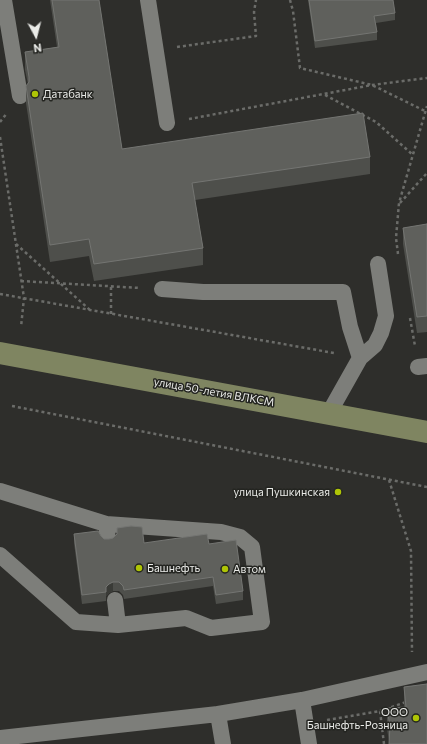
<!DOCTYPE html>
<meta charset="utf-8">
<style>
body{margin:0}
#map{position:relative;width:427px;height:744px;overflow:hidden;background:#2e2e2b;font-family:Commissioner,sans-serif}
canvas{display:block}
.north{position:absolute;left:16px;top:16px;width:40px;height:40px;-webkit-text-stroke:3px #242521;paint-order:stroke;rotate:173deg;font-size:11px;font-weight:700;line-height:16px;text-align:center;color:#eaebe8}
.north::after{content:'';display:block;margin:auto;width:14px;height:18px;background:#eaebe8;clip-path:polygon(50% 0,100% 100%,50% 72%,0 100%)}
</style>
<div id="map">
<canvas width="427" height="744"></canvas>
<div class="north">N</div>
</div>
<script>
const ctx = document.querySelector('canvas').getContext('2d');
ctx.lineJoin = 'round';
function poly(rows) {
  const path = new Path2D();
  for (const r of rows) {
    path.moveTo(r[0], r[1]);
    for (let i = 2; i < r.length; i += 2) path.lineTo(r[i], r[i + 1]);
  }
  return path;
}
function strokePath(path, color, width, dash) {
  ctx.strokeStyle = color;
  ctx.lineWidth = width;
  ctx.lineCap = dash ? 'butt' : 'round';
  ctx.setLineDash(dash || []);
  ctx.stroke(path);
}
function paint(path, color) {
  ctx.fillStyle = color;
  ctx.fill(path, 'evenodd');
}
function drawText(font, color, halo, rows, align = 'center') {
  ctx.font = font + ' Commissioner,sans-serif';
  ctx.lineWidth = 3;
  ctx.setLineDash([]);
  ctx.textBaseline = 'middle';
  ctx.strokeStyle = halo;
  ctx.fillStyle = color;
  for (const [text, x, y, turn = 0] of rows) {
    ctx.save();
    ctx.translate(x, y);
    ctx.rotate((+turn || 0) * Math.PI / 180);
    ctx.textAlign = isNaN(turn) ? turn : align;
    if (halo) ctx.strokeText(text, 0, 0);
    ctx.fillText(text, 0, 0);
    ctx.restore();
  }
}
strokePath(poly([
 [290,0,293,11,300,68,372,85,427,112],
 [177,47,256,36,254,12,256,0],
 [325,95,376,122,413,155],
 [189,119,372,85,427,78],
 [0,122,7,113],
 [0,137,24,298,21,327],
 [400,203,427,173],
 [16,244,90,310],
 [398,254,396,238,399,203,427,106],
 [21,281,140,288],
 [0,294,334,353],
 [111,314,111,286],
 [410,318,415,346],
 [12,406,427,487],
 [389,480,411,551,412,652],
 [380,711,406,702],
 [327,720,380,711,384,744]
]), '#6b6c69', 2.5, [3, 3]);
strokePath(poly([
 [4,0,20,96],
 [148,0,167,123],
 [162,289,203,292,343,292,350,327,360,358,329,413],
 [360,358,375,345,381,333,386,316,378,264],
 [418,367,427,366],
 [0,491,106,524,108,539],
 [106,524,221,532,240,537,252,547,262,622,211,628,186,618,118,625],
 [0,555,76,622,118,625,115,600],
 [302,700,309,744],
 [218,714,223,744],
 [0,738,218,714,302,700,427,672]
]), '#7d7e7a', 16);
strokePath(poly([
 [0,353,427,432]
]), '#7f8561', 22);
paint(poly([
 [50,0,99,0,122,149,370,157,370,174,195,200,203,248,203,265,94,281,89,256,50,262,26,103,26,86,28,84,25,70,25,52,57,47],
 [308,0,393,0,395,13,395,20,376,23,377,32,377,40,315,48],
 [427,224,427,332,417,333,403,244,403,228],
 [74,534,101,536,104,539,109,539,144,543,209,544,243,591,243,600,216,604,213,586,124,599,123,595,119,591,113,591,109,593,106,596,106,601,82,604,74,543],
 [427,684,389,741,387,729,387,708,404,707,404,687]
]), '#4e4f4b');
paint(poly([
 [113,582,113,591,109,593,106,596,106,601,106,587,109,584]
]), '#3a3b37');
const building = poly([
 [52,0,99,0,122,149,363,113,370,157,192,183,203,248,94,264,89,239,50,245,26,86,29,82,29,77,25,52,59,47,52,0],
 [309,0,393,0,395,13,374,16,377,32,315,41,309,0],
 [427,224,427,316,417,317,403,228,427,224],
 [131,526,142,527,144,543,207,534,209,544,236,540,243,591,216,595,213,577,124,590,123,586,119,582,113,582,109,584,106,587,106,592,82,595,74,534,98,531,101,536,104,539,109,539,113,538,117,534,117,528,131,526],
 [427,684,427,744,389,744,390,726,387,708,406,707,404,687,427,684]
]);
paint(building, '#5f605c');
strokePath(building, '#747572', 1);
for (const [x, y, r, color] of [
 [35,94,4,"#afc506"],
 [338,492,4,"#afc506"],
 [139,568,4,"#afc506"],
 [225,569,4,"#afc506"],
 [416,718,4,"#afc506"]
]) {
  const dot = new Path2D();
  dot.arc(x, y, r, 0, 2 * Math.PI);
  ctx.fillStyle = color;
  ctx.fill(dot);
  strokePath(dot, '#242521', 1.5);
}
drawText('11px', '#eaebe8', '#242521', [
 ["Датабанк",43,94],
 ["улица Пушкинская",330,492,"right"],
 ["Башнефть",147,568],
 ["Автом",233,569],
 ["ООО",408,712,"right"],
 ["Башнефть-Розница",408,725,"right"]
], 'left');
drawText('11px', '#eaebe8', '#242521', [
 ["улица 50-летия ВЛКСМ",214,392,10]
]);
</script>
